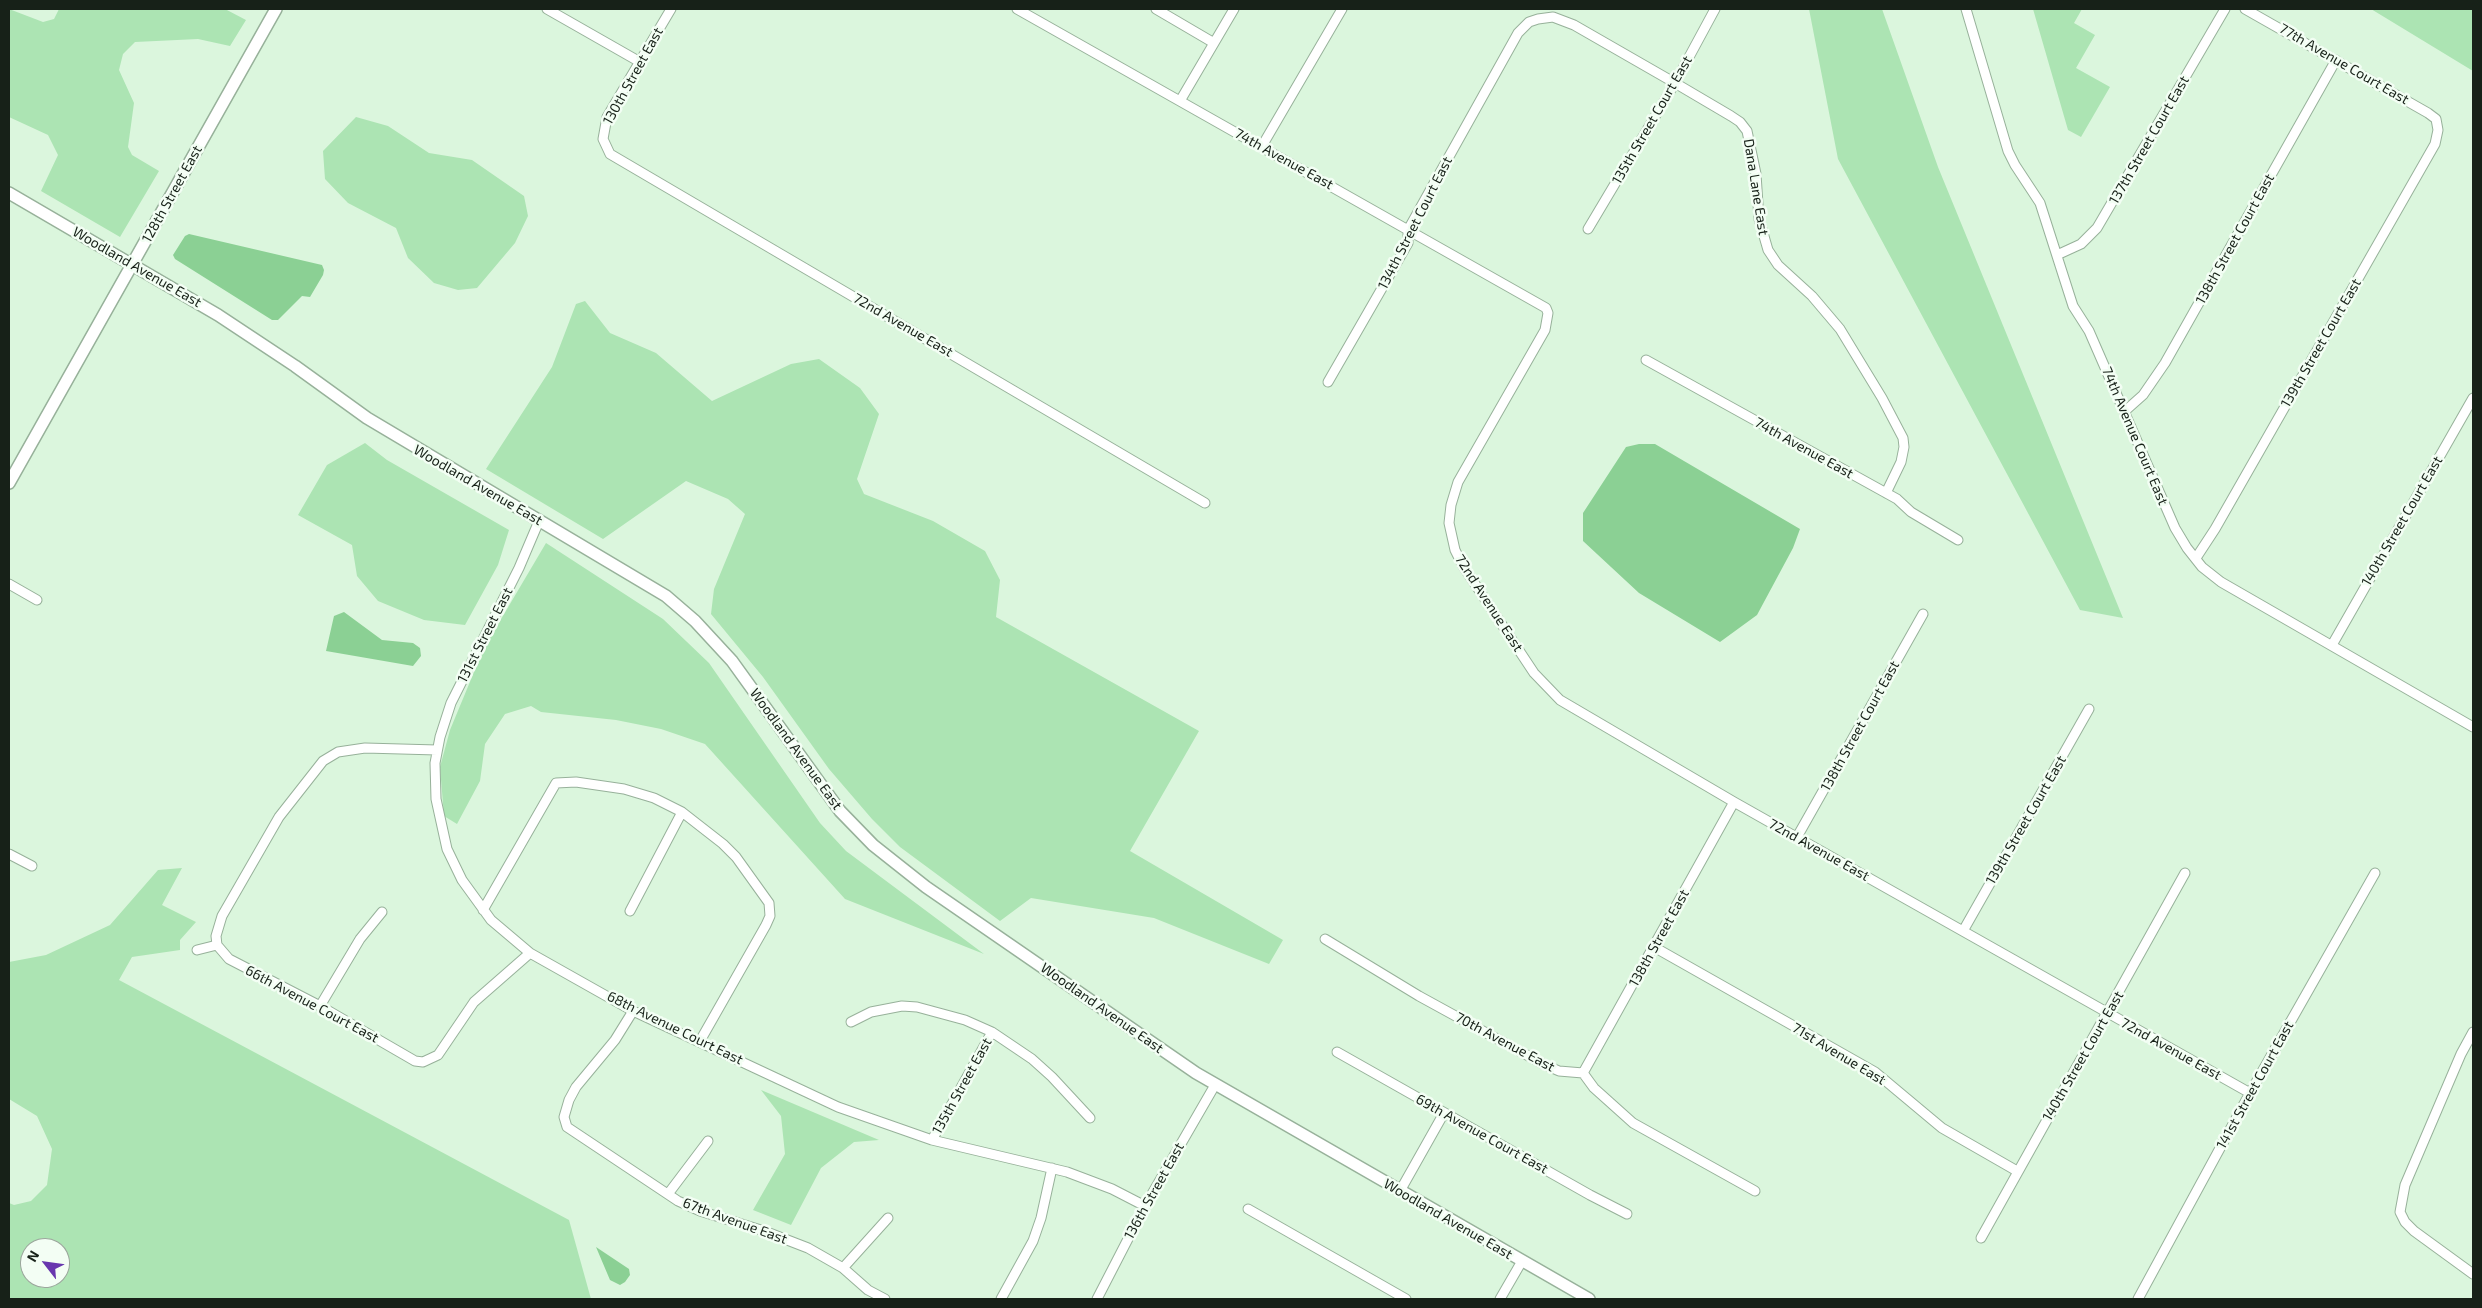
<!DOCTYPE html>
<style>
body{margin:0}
#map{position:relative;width:2482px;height:1308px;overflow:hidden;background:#dbf6dd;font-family:"Exo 2",sans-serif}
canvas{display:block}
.frame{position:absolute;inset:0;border:10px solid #172118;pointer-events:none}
.north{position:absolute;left:20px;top:1238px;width:50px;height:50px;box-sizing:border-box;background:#f3fef4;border:1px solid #9ba69c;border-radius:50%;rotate:300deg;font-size:14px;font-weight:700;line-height:20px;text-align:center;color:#172118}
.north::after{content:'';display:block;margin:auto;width:18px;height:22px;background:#6837ae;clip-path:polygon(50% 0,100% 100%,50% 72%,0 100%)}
</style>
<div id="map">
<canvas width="2482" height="1308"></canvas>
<div class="frame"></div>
<div class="north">N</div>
</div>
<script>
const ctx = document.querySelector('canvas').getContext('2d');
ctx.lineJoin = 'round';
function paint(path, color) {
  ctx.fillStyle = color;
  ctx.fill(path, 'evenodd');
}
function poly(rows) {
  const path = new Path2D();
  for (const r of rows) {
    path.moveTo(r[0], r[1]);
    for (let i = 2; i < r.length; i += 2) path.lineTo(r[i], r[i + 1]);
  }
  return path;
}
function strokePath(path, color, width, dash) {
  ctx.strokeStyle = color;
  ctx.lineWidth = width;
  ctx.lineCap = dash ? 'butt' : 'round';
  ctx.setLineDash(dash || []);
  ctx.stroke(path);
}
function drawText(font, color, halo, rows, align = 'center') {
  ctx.font = font + ' "Exo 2",sans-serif';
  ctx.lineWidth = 5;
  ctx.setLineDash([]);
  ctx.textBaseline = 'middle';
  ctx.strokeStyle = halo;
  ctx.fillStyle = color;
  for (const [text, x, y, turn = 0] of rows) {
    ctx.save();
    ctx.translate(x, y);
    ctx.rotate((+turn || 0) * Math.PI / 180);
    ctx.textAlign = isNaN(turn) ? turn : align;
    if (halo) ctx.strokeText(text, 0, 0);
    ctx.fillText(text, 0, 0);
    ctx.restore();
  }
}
paint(poly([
 [9,9,43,22,54,19,59,9,225,9,246,20,230,46,198,39,135,42,123,54,119,70,134,103,128,147,132,155,159,171,120,237,41,191,58,155,48,135,9,117],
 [1809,9,1882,9,1938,167,2123,618,2080,610,1838,159],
 [2033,9,2082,9,2074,23,2095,35,2076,68,2110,87,2081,137,2068,130],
 [2371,9,2473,9,2473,71],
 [356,117,388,126,429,153,472,160,524,196,528,216,515,243,477,288,458,290,434,283,408,258,396,228,348,203,325,179,323,151],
 [585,301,610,333,656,353,712,401,791,364,819,359,860,388,879,414,857,479,864,494,933,521,985,551,1000,580,996,617,1199,731,1130,851,1283,940,1269,964,1154,918,1031,898,1000,921,900,847,872,819,829,769,763,677,711,614,714,589,745,514,728,499,686,481,603,539,486,469,552,367,576,304],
 [365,443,387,460,509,530,498,565,465,625,424,620,378,601,357,576,352,545,298,515,327,465],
 [546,543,663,619,709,663,820,823,846,851,984,954,845,899,705,744,661,729,616,720,541,712,531,706,505,714,485,744,480,781,457,824,444,816,440,767,450,730,484,648],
 [182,868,162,905,196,922,180,940,180,950,132,957,119,980,569,1220,591,1299,9,1299,9,1203,14,1205,31,1201,47,1185,52,1149,37,1116,9,1099,9,962,46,955,110,925,158,870],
 [30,1248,60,1248,60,1278,30,1278],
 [761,1090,879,1140,854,1142,821,1168,791,1225,753,1210,785,1154,781,1116]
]), '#ace4b3');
paint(poly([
 [189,234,322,265,324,270,323,275,310,297,302,296,278,320,272,320,175,259,173,255,185,236],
 [1639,444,1655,444,1800,529,1793,548,1757,615,1720,642,1639,593,1583,541,1583,513,1626,447],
 [344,612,382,640,413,643,420,648,421,656,413,666,326,651,334,616],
 [596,1247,629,1269,630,1275,625,1282,620,1285,610,1280]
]), '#8bd094');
const minor = poly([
 [547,9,640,62],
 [671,9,607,117,603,139,610,154,1205,503],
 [1017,9,1546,308,1548,313,1545,330,1458,482,1451,505,1449,523,1455,550,1463,566,1534,673,1560,700,1734,802,2250,1093],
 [1156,9,1214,43],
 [1966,9,2008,151,2015,165,2040,203,2073,306,2089,331,2175,528,2187,548,2202,567,2221,582,2473,727],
 [1180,101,1234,9],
 [1262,146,1342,9],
 [1588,229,1675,83,1715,9],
 [2057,255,2081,244,2097,228,2225,9],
 [1646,360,1897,499,1911,512,1958,540],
 [1328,382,1408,243,1408,230,1518,33,1529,22,1538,19,1553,17,1574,25,1675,83,1731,116,1740,122,1747,131,1756,174,1759,219,1768,250,1778,265,1812,296,1840,329,1882,398,1903,438,1904,447,1901,462,1886,493],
 [2125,411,2143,395,2165,363,2336,60],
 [539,521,519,568,451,703,440,737,435,763,436,799,447,849,462,880,491,920,530,953,633,1011,838,1107,932,1140,1067,1172,1112,1189,1145,1206],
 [2196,558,2215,529,2435,144,2438,130,2436,119,2428,113,2245,9],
 [9,584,37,600],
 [2332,645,2473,398],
 [437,750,365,748,338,752,323,761,279,817,222,916,216,936,217,945,229,959,320,1006,415,1061,423,1062,438,1055,474,1002,530,953],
 [1797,837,1923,614],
 [9,854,32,866],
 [483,910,556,783,576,782,624,789,654,798,682,812,723,844,736,857,769,903,770,916,766,925,700,1041],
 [630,911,682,812],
 [1963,931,2089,709],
 [1325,939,1419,996,1543,1064,1559,1071,1583,1073],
 [1654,947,1875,1072,1942,1128,2017,1171],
 [197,950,217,945],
 [320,1006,360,939,382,912],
 [633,1011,615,1040,576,1087,569,1100,564,1117,567,1127,678,1201,700,1211,764,1231,808,1248,843,1268,868,1290,885,1299],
 [851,1022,871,1012,902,1006,917,1007,965,1020,992,1032,1032,1059,1052,1077,1090,1118],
 [2473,1032,2461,1054,2405,1185,2400,1212,2405,1222,2414,1231,2473,1274],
 [1337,1052,1590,1195,1627,1214],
 [1583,1073,1734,802],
 [1583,1073,1594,1088,1633,1123,1755,1191],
 [932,1140,992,1032],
 [1400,1191,1444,1113],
 [668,1194,708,1141],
 [1248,1209,1406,1299],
 [1981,1238,2185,873],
 [843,1268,888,1218],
 [1001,1299,1033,1241,1041,1218,1052,1168],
 [1097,1299,1145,1206,1215,1085],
 [1500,1299,1522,1261],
 [2138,1299,2250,1093,2375,873]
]);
const tertiary = poly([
 [9,193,218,315,295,366,367,418,666,596,695,621,732,661,840,811,873,845,926,887,1196,1073,1589,1299],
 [9,483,276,9]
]);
strokePath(minor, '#97b19a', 11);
strokePath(tertiary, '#97b19a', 14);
strokePath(minor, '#fff', 9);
strokePath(tertiary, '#fff', 11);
drawText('14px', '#172118', '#f3fef4', [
 ["77th Avenue Court East",2344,64,30],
 ["130th Street East",633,76,-61],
 ["135th Street Court East",1652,120,-60],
 ["137th Street Court East",2149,140,-60],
 ["74th Avenue East",1284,159,29],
 ["Dana Lane East",1756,187,81],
 ["128th Street East",172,194,-61],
 ["134th Street Court East",1415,223,-63],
 ["138th Street Court East",2235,239,-61],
 ["Woodland Avenue East",137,267,30],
 ["72nd Avenue East",903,325,30],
 ["139th Street Court East",2321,343,-60],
 ["74th Avenue Court East",2135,436,67],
 ["74th Avenue East",1804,448,29],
 ["Woodland Avenue East",478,485,30],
 ["140th Street Court East",2402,521,-60],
 ["72nd Avenue East",1489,603,57],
 ["131st Street East",485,635,-63],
 ["138th Street Court East",1860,726,-61],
 ["Woodland Avenue East",796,749,54],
 ["139th Street Court East",2026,820,-60],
 ["72nd Avenue East",1819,850,29],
 ["138th Street East",1659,938,-61],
 ["66th Avenue Court East",312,1004,28],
 ["Woodland Avenue East",1102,1008,35],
 ["68th Avenue Court East",675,1028,26],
 ["70th Avenue East",1505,1042,28],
 ["72nd Avenue East",2171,1049,29],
 ["71st Avenue East",1839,1054,31],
 ["140th Street Court East",2083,1056,-60],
 ["141st Street Court East",2255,1085,-61],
 ["135th Street East",962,1086,-61],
 ["69th Avenue Court East",1482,1134,29],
 ["136th Street East",1154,1191,-61],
 ["Woodland Avenue East",1448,1219,30],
 ["67th Avenue East",735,1221,20]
]);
</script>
